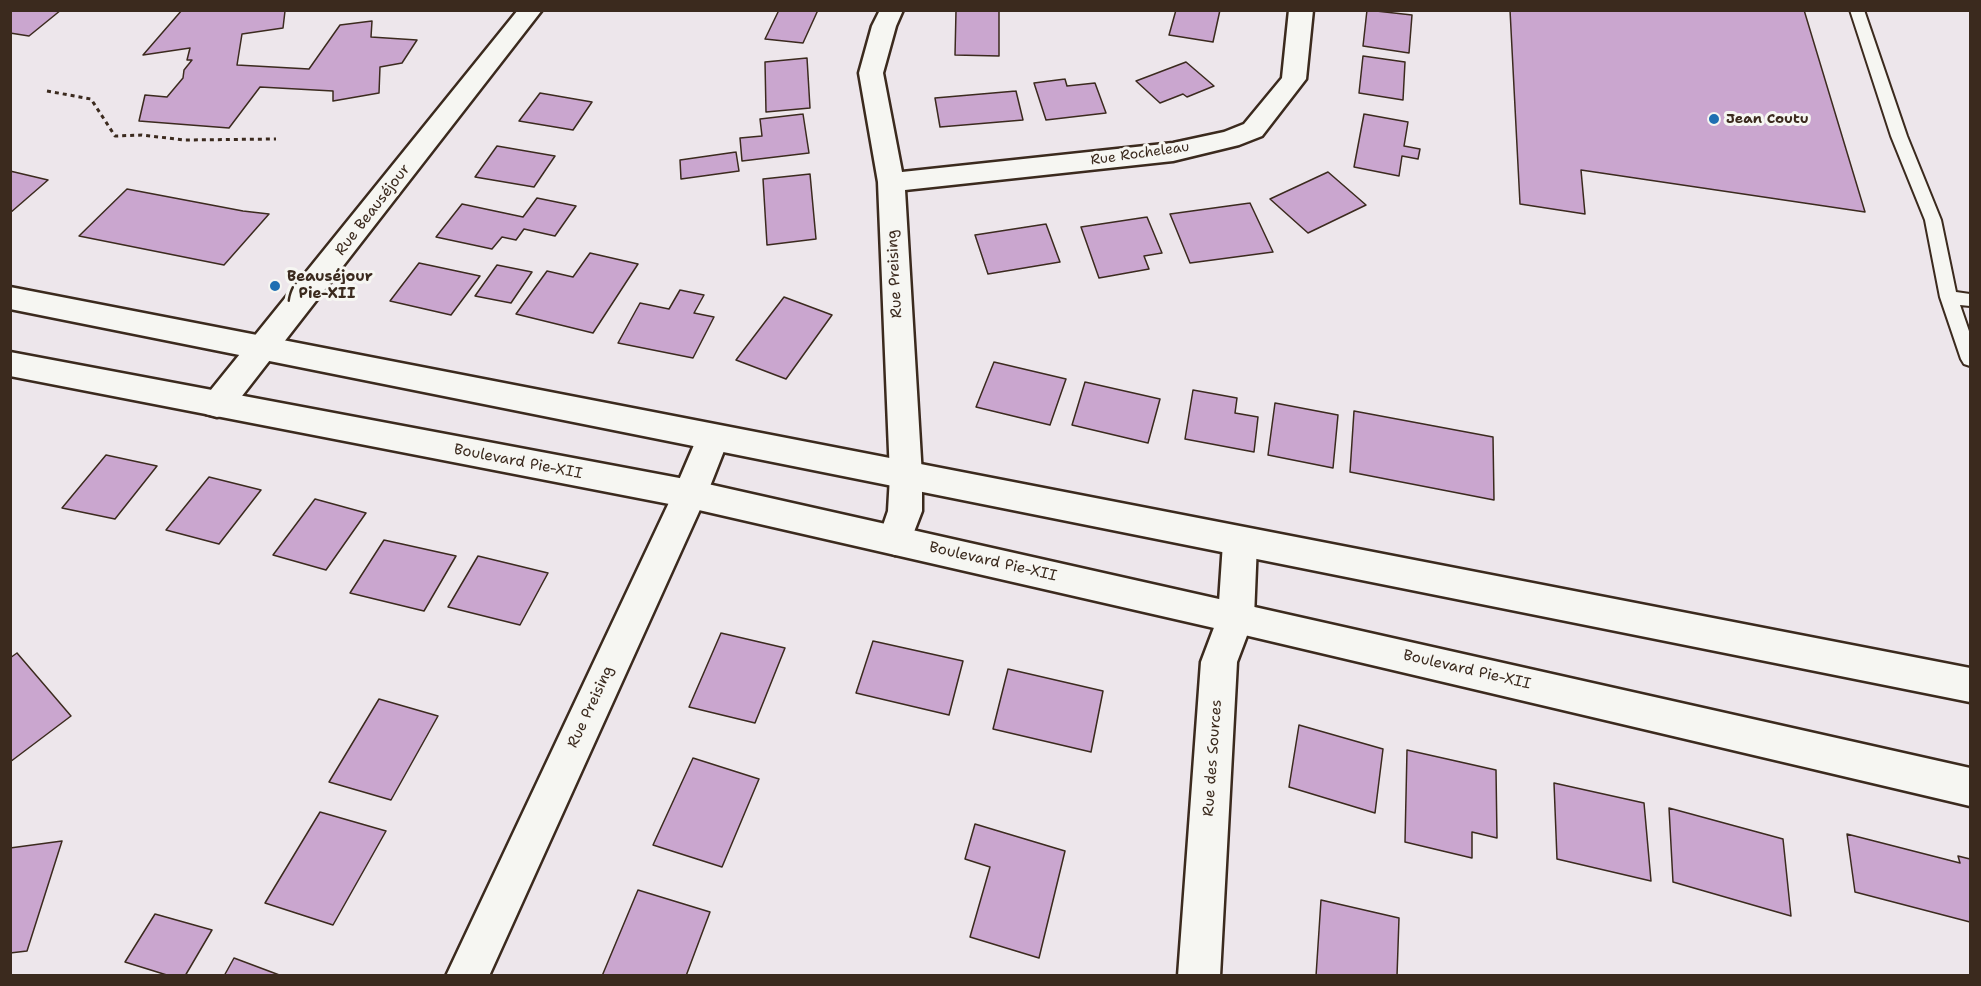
<!DOCTYPE html>
<meta charset="utf-8">
<style>
body{margin:0}
#map{position:relative;width:1981px;height:986px;overflow:hidden;background:#ede6eb;font-family:"Shantell Sans",sans-serif}
canvas{display:block}
.frame{position:absolute;inset:0;border:12px solid #3b2a1e;pointer-events:none}
</style>
<div id="map">
<canvas width="1981" height="986"></canvas>
<div class="frame"></div>
</div>
<script>
const ctx = document.querySelector('canvas').getContext('2d');
ctx.lineJoin = 'round';
function paint(path, color) {
  ctx.fillStyle = color;
  ctx.fill(path, 'evenodd');
}
function poly(rows) {
  const path = new Path2D();
  for (const r of rows) {
    path.moveTo(r[0], r[1]);
    for (let i = 2; i < r.length; i += 2) path.lineTo(r[i], r[i + 1]);
  }
  return path;
}
function strokePath(path, color, width, dash) {
  ctx.strokeStyle = color;
  ctx.lineWidth = width;
  ctx.lineCap = dash ? 'butt' : 'round';
  ctx.setLineDash(dash || []);
  ctx.stroke(path);
}
function drawText(font, color, halo, rows, align = 'center') {
  ctx.font = font + ' "Shantell Sans",sans-serif';
  ctx.lineWidth = 6;
  ctx.setLineDash([]);
  ctx.textBaseline = 'middle';
  ctx.strokeStyle = halo;
  ctx.fillStyle = color;
  for (const [text, x, y, turn = 0] of rows) {
    ctx.save();
    ctx.translate(x, y);
    ctx.rotate((+turn || 0) * Math.PI / 180);
    ctx.textAlign = isNaN(turn) ? turn : align;
    if (halo) ctx.strokeText(text, 0, 0);
    ctx.fillText(text, 0, 0);
    ctx.restore();
  }
}
const building = poly([
 [10,10,61,10,29,36,10,33,10,10],
 [182,10,285,11,283,28,242,34,237,65,309,69,340,25,372,21,371,37,417,40,402,63,380,67,379,93,333,101,333,91,260,87,229,128,139,121,145,95,167,97,183,78,184,70,192,60,187,60,190,48,143,55,182,10],
 [779,10,818,10,803,43,765,39,779,10],
 [1176,10,1220,10,1213,42,1169,35,1176,10],
 [1367,10,1412,15,1409,53,1363,46,1367,10],
 [1510,10,1804,10,1865,212,1581,170,1585,214,1520,204,1510,10],
 [956,11,999,11,999,56,955,55,956,11],
 [1363,56,1405,62,1403,100,1359,93,1363,56],
 [807,58,810,108,766,112,765,62,807,58],
 [1186,62,1214,86,1187,97,1183,94,1160,103,1136,81,1186,62],
 [1065,79,1067,86,1095,83,1106,113,1046,120,1034,83,1065,79],
 [1016,91,1023,120,940,127,935,98,1016,91],
 [540,93,592,102,573,130,519,121,540,93],
 [803,114,809,153,742,161,740,138,762,136,760,119,803,114],
 [1364,114,1408,122,1404,146,1420,149,1418,159,1402,156,1399,176,1354,167,1364,114],
 [497,146,555,156,534,187,475,177,497,146],
 [736,152,739,171,681,179,680,160,736,152],
 [10,171,48,180,10,213,10,171],
 [1328,172,1366,205,1308,233,1270,199,1328,172],
 [810,174,816,239,767,245,763,179,810,174],
 [127,189,243,211,269,214,224,265,79,236,127,189],
 [537,198,576,206,555,236,524,229,516,240,502,237,492,249,436,237,462,204,523,217,537,198],
 [1250,203,1273,252,1190,263,1170,214,1250,203],
 [1147,217,1162,253,1144,256,1149,269,1099,278,1081,227,1147,217],
 [1046,224,1060,262,988,274,975,235,1046,224],
 [590,253,638,264,593,333,516,314,547,271,573,277,590,253],
 [419,263,480,276,451,315,390,301,419,263],
 [497,265,532,272,511,303,475,296,497,265],
 [680,290,704,295,694,313,714,317,693,358,618,343,640,303,669,309,680,290],
 [784,297,832,315,786,379,736,360,784,297],
 [994,362,1066,379,1050,425,976,407,994,362],
 [1085,382,1160,399,1148,443,1072,425,1085,382],
 [1193,390,1237,398,1235,413,1258,417,1254,452,1185,439,1193,390],
 [1275,403,1338,415,1333,468,1268,455,1275,403],
 [1354,411,1493,437,1494,500,1350,472,1354,411],
 [106,455,157,466,115,519,62,508,106,455],
 [209,477,261,490,219,544,166,530,209,477],
 [315,499,366,513,326,570,273,555,315,499],
 [384,540,456,556,424,611,350,593,384,540],
 [478,556,548,573,520,625,448,607,478,556],
 [721,633,785,648,755,723,689,707,721,633],
 [873,641,963,661,949,715,856,693,873,641],
 [17,653,71,716,10,762,10,658,17,653],
 [1008,669,1103,691,1091,752,993,729,1008,669],
 [379,699,438,716,391,800,329,782,379,699],
 [1299,725,1383,749,1375,813,1289,787,1299,725],
 [1407,750,1496,770,1497,838,1472,832,1472,858,1405,842,1407,750],
 [693,758,759,779,722,867,653,845,693,758],
 [1554,783,1644,803,1651,881,1557,859,1554,783],
 [1669,808,1783,839,1791,916,1673,882,1669,808],
 [320,812,386,831,333,925,265,903,320,812],
 [975,824,1065,851,1039,958,970,937,990,867,965,859,975,824],
 [1847,834,1960,863,1958,856,1970,859,1970,922,1855,892,1847,834],
 [62,841,27,951,10,953,10,848,62,841],
 [638,890,710,912,686,976,602,976,638,890],
 [1321,900,1399,918,1397,976,1316,976,1321,900],
 [155,914,212,930,185,976,170,976,125,962,155,914],
 [234,958,282,976,224,976,234,958]
]);
paint(building, '#caa6cf');
strokePath(building, '#3b2a1e', 1.5);
const service = poly([
 [1850,10,1864,10,1907,136,1941,220,1956,292,1970,294,1970,306,1960,305,1970,334,1970,366,1964,364,1961,359,1940,297,1925,220,1891,136,1850,10]
]);
const minor = poly([
 [518,10,542,10,228,414,217,417,206,414,201,405,206,396,518,10],
 [880,10,903,10,896,26,883,73,902,172,1173,143,1224,132,1244,124,1282,78,1289,10,1313,10,1306,79,1262,136,1239,145,1173,161,905,190,922,476,922,511,907,550,895,555,883,550,878,540,888,511,890,476,878,182,859,73,872,26,880,10],
 [713,425,724,429,729,438,707,494,489,976,446,976,673,494,697,438,702,429,713,425],
 [1240,528,1252,533,1257,543,1254,617,1237,662,1220,976,1178,976,1201,662,1218,617,1223,543,1228,533,1240,528]
]);
const tertiary = poly([
 [10,287,1970,668,1970,702,10,309,10,287],
 [10,352,690,480,1970,768,1970,806,1236,633,690,508,10,376,10,352]
]);
strokePath(service, '#3b2a1e', 4);
strokePath(minor, '#3b2a1e', 5);
strokePath(tertiary, '#3b2a1e', 5);
strokePath(poly([
 [47,91,91,99,115,136,142,135,184,140,276,139]
]), '#3b2a1e', 3, [4, 4]);
paint(service, '#f6f6f2');
paint(minor, '#f6f6f2');
paint(tertiary, '#f6f6f2');
for (const [x, y, r, color] of [
 [1714,119,6,"#1f6fb2"],
 [275,286,6,"#1f6fb2"]
]) {
  const dot = new Path2D();
  dot.arc(x, y, r, 0, 2 * Math.PI);
  ctx.fillStyle = color;
  ctx.fill(dot);
  strokePath(dot, '#f6f6f2', 2);
}
drawText('bold 14px', '#3b2a1e', '#f6f6f2', [
 ["Jean Coutu",1726,119]
], 'left');
drawText('14px', '#3b2a1e', '#f6f6f2', [
 ["Rue Rocheleau",1140,154,-8]
]);
drawText('15px', '#3b2a1e', '#f6f6f2', [
 ["Rue Beauséjour",373,210,-52],
 ["Rue Preising",895,274,-93],
 ["Boulevard Pie-XII",518,462,11],
 ["Boulevard Pie-XII",993,562,13],
 ["Boulevard Pie-XII",1467,670,13],
 ["Rue Preising",591,707,-65],
 ["Rue des Sources",1213,758,-86]
]);
drawText('bold 15px', '#3b2a1e', '#f6f6f2', [
 ["Beauséjour",287,277],
 ["/ Pie-XII",287,294]
], 'left');
</script>
